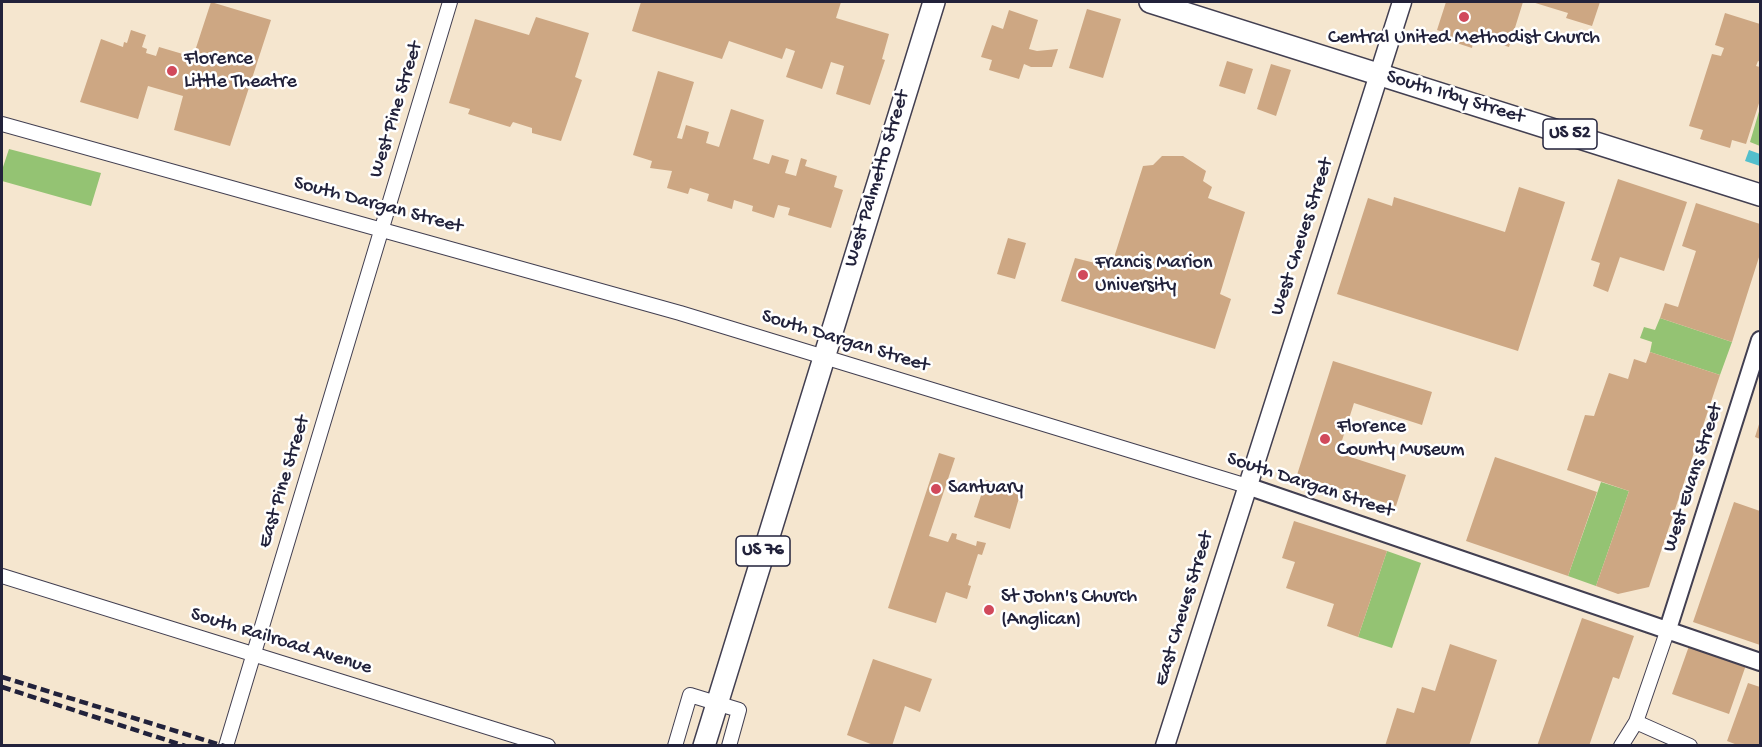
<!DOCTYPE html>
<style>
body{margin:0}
#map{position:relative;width:1762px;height:747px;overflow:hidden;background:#f5e6cf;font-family:"Gochi Hand",sans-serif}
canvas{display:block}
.frame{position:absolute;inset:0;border:3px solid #22223b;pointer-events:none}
</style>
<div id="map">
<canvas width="1762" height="747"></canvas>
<div class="frame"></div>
</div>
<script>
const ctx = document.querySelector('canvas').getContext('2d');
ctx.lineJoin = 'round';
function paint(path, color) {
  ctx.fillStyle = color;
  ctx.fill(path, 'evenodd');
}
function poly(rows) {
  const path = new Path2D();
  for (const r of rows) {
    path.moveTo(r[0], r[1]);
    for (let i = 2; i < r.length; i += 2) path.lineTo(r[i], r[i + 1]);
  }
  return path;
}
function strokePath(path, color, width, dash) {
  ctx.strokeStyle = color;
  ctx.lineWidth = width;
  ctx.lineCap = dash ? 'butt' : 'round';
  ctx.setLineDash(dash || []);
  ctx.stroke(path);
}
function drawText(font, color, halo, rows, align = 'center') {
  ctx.font = font + ' "Gochi Hand",sans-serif';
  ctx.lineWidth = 5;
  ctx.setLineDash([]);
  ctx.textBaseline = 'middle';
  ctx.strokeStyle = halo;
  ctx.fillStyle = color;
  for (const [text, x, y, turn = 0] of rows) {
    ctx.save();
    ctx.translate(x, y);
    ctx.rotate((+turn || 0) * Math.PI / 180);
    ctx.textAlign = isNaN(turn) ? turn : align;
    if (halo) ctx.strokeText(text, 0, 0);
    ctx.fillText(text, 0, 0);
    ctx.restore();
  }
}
paint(poly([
 [1760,108,1760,146,1750,142],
 [9,149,101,173,91,206,2,181,2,170],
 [1660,318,1732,342,1720,375,1650,352,1652,342,1640,338,1644,327,1655,330],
 [1601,482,1629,491,1596,586,1568,576],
 [1387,551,1421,563,1392,648,1358,637]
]), '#94c373');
paint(poly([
 [1749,150,1760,154,1760,166,1745,161]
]), '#53bfcc');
paint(poly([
 [211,2,271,20,230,146,174,130,183,96,148,86,138,119,80,102,101,39,123,47,124,42,127,43,131,30,146,35,142,47,147,49,146,53,156,56,159,47,193,57],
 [641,2,841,2,836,18,889,34,882,59,885,60,870,105,836,94,844,66,831,62,822,89,786,77,795,51,786,48,782,59,729,41,722,59,632,31],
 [1446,2,1523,2,1509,47,1480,38,1478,44,1473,43,1472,48,1441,38,1443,32,1437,30],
 [1532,2,1600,2,1592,26,1566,18,1568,13],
 [1087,9,1121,19,1103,78,1069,68],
 [1009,10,1038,20,1029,49,1037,51,1058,49,1052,67,1031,67,1024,64,1019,79,989,70,992,60,981,57,992,25,1003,29],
 [1725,13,1760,24,1760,62,1758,61,1756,66,1760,67,1760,100,1746,144,1732,140,1730,148,1700,139,1703,130,1689,126,1712,54,1721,56,1724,48,1715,45],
 [536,17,589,33,575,77,582,80,561,141,532,133,532,128,513,122,510,127,468,114,470,109,449,103,475,19,529,35],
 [1227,61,1253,69,1245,94,1219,86],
 [1271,64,1291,70,1276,116,1257,109],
 [658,71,694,82,677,138,682,139,686,125,709,132,706,143,719,147,731,109,764,120,753,159,769,164,772,155,789,160,785,173,796,176,801,158,807,160,805,166,837,176,834,187,843,190,831,228,788,215,790,208,778,205,774,218,752,211,753,206,734,200,732,209,707,201,709,194,690,188,688,194,667,188,672,171,650,168,652,161,633,155],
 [1162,156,1183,156,1206,171,1203,181,1212,187,1208,198,1245,212,1220,294,1231,299,1215,349,1061,301,1075,258,1111,267,1143,166,1153,165],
 [1618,179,1687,202,1664,271,1620,257,1608,292,1593,286,1600,263,1591,260],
 [1519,187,1565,202,1518,351,1337,294,1368,198,1392,206,1394,197,1505,232],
 [1696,203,1760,224,1760,254,1732,342,1660,318,1665,303,1678,307,1696,251,1682,246],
 [1008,238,1026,243,1015,279,997,274],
 [1650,352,1720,375,1649,587,1618,594,1596,586,1629,491,1567,470,1585,415,1594,416,1609,373,1628,379,1634,359,1646,363],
 [1333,361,1432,392,1422,425,1354,403,1338,453,1406,475,1396,506,1297,475],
 [1760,421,1760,439,1755,437],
 [939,453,955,458,929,536,948,542,952,533,957,534,956,539,976,546,977,541,986,543,982,555,978,554,968,585,971,586,967,599,946,592,936,623,888,608],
 [1495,457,1597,492,1568,576,1466,541],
 [986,480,1021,491,1010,529,974,517],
 [1734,502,1760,511,1760,645,1693,622],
 [1294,521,1387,551,1358,637,1327,626,1334,604,1286,588,1295,562,1282,558],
 [1582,618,1634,636,1619,679,1613,677,1589,746,1537,746],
 [1450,644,1497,660,1469,746,1385,746,1397,708,1414,713,1422,687,1435,691],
 [1689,646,1746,665,1729,714,1672,694],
 [873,659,932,679,920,712,905,706,892,746,876,746,847,735],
 [1748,683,1760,687,1760,746,1740,746,1727,741]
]), '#cda783');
const minor = poly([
 [2,124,680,313,1247,486],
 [2,576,548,746],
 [1636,722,1690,746],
 [226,746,450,2],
 [675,746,690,695,739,710,729,746],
 [1621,746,1636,722,1668,629]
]);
const tertiary = poly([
 [1247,486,1760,662],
 [1668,629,1760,340]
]);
const secondary = poly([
 [1165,746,1402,2]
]);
const primary = poly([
 [1150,2,1760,195]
]);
const trunk = poly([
 [704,746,934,2]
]);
strokePath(minor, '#423f51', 16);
strokePath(tertiary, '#423f51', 20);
strokePath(secondary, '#423f51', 21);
strokePath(primary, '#423f51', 24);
strokePath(trunk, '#423f51', 24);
strokePath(minor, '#fff', 14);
strokePath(tertiary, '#fff', 16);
strokePath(secondary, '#fff', 18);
strokePath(primary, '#fff', 21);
strokePath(trunk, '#fff', 21);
strokePath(poly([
 [2,677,224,746],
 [2,687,185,746]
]), '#22223b', 4.5, [9, 4.5]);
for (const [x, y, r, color] of [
 [1464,17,6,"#d1495b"],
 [172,71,6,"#d1495b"],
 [1083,275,6,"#d1495b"],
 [1325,439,6,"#d1495b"],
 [936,489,6,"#d1495b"],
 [989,610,6,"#d1495b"]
]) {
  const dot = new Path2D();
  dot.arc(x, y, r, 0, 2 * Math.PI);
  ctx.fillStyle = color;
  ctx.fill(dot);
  strokePath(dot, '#fff', 2);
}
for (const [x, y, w] of [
 [1570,134,54],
 [763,551,54]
]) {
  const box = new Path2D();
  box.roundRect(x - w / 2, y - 15, w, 30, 4.5);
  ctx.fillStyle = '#fff';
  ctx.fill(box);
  strokePath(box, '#22223b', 1.5);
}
drawText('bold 18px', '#22223b', null, [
 ["US 52",1570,134],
 ["US 76",763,551]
]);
drawText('20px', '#22223b', '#fff', [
 ["Central United Methodist Church",1464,39,"center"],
 ["Florence",184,60],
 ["Little Theatre",184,83],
 ["Francis Marion",1095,264],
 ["University",1095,287],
 ["Florence",1337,428],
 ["County Museum",1337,451],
 ["Santuary",948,489],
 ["St John's Church",1001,598],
 ["(Anglican)",1001,621]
], 'left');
drawText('20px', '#22223b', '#fff', [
 ["South Irby Street",1455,98,17],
 ["West Pine Street",397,110,-73],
 ["West Palmetto Street",878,179,-73],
 ["South Dargan Street",378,206,15],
 ["West Cheves Street",1303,237,-72],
 ["South Dargan Street",845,342,17],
 ["West Evans Street",1694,478,-72],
 ["East Pine Street",285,482,-73],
 ["South Dargan Street",1310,486,18],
 ["East Cheves Street",1185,609,-73],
 ["South Railroad Avenue",281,642,17]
]);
</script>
